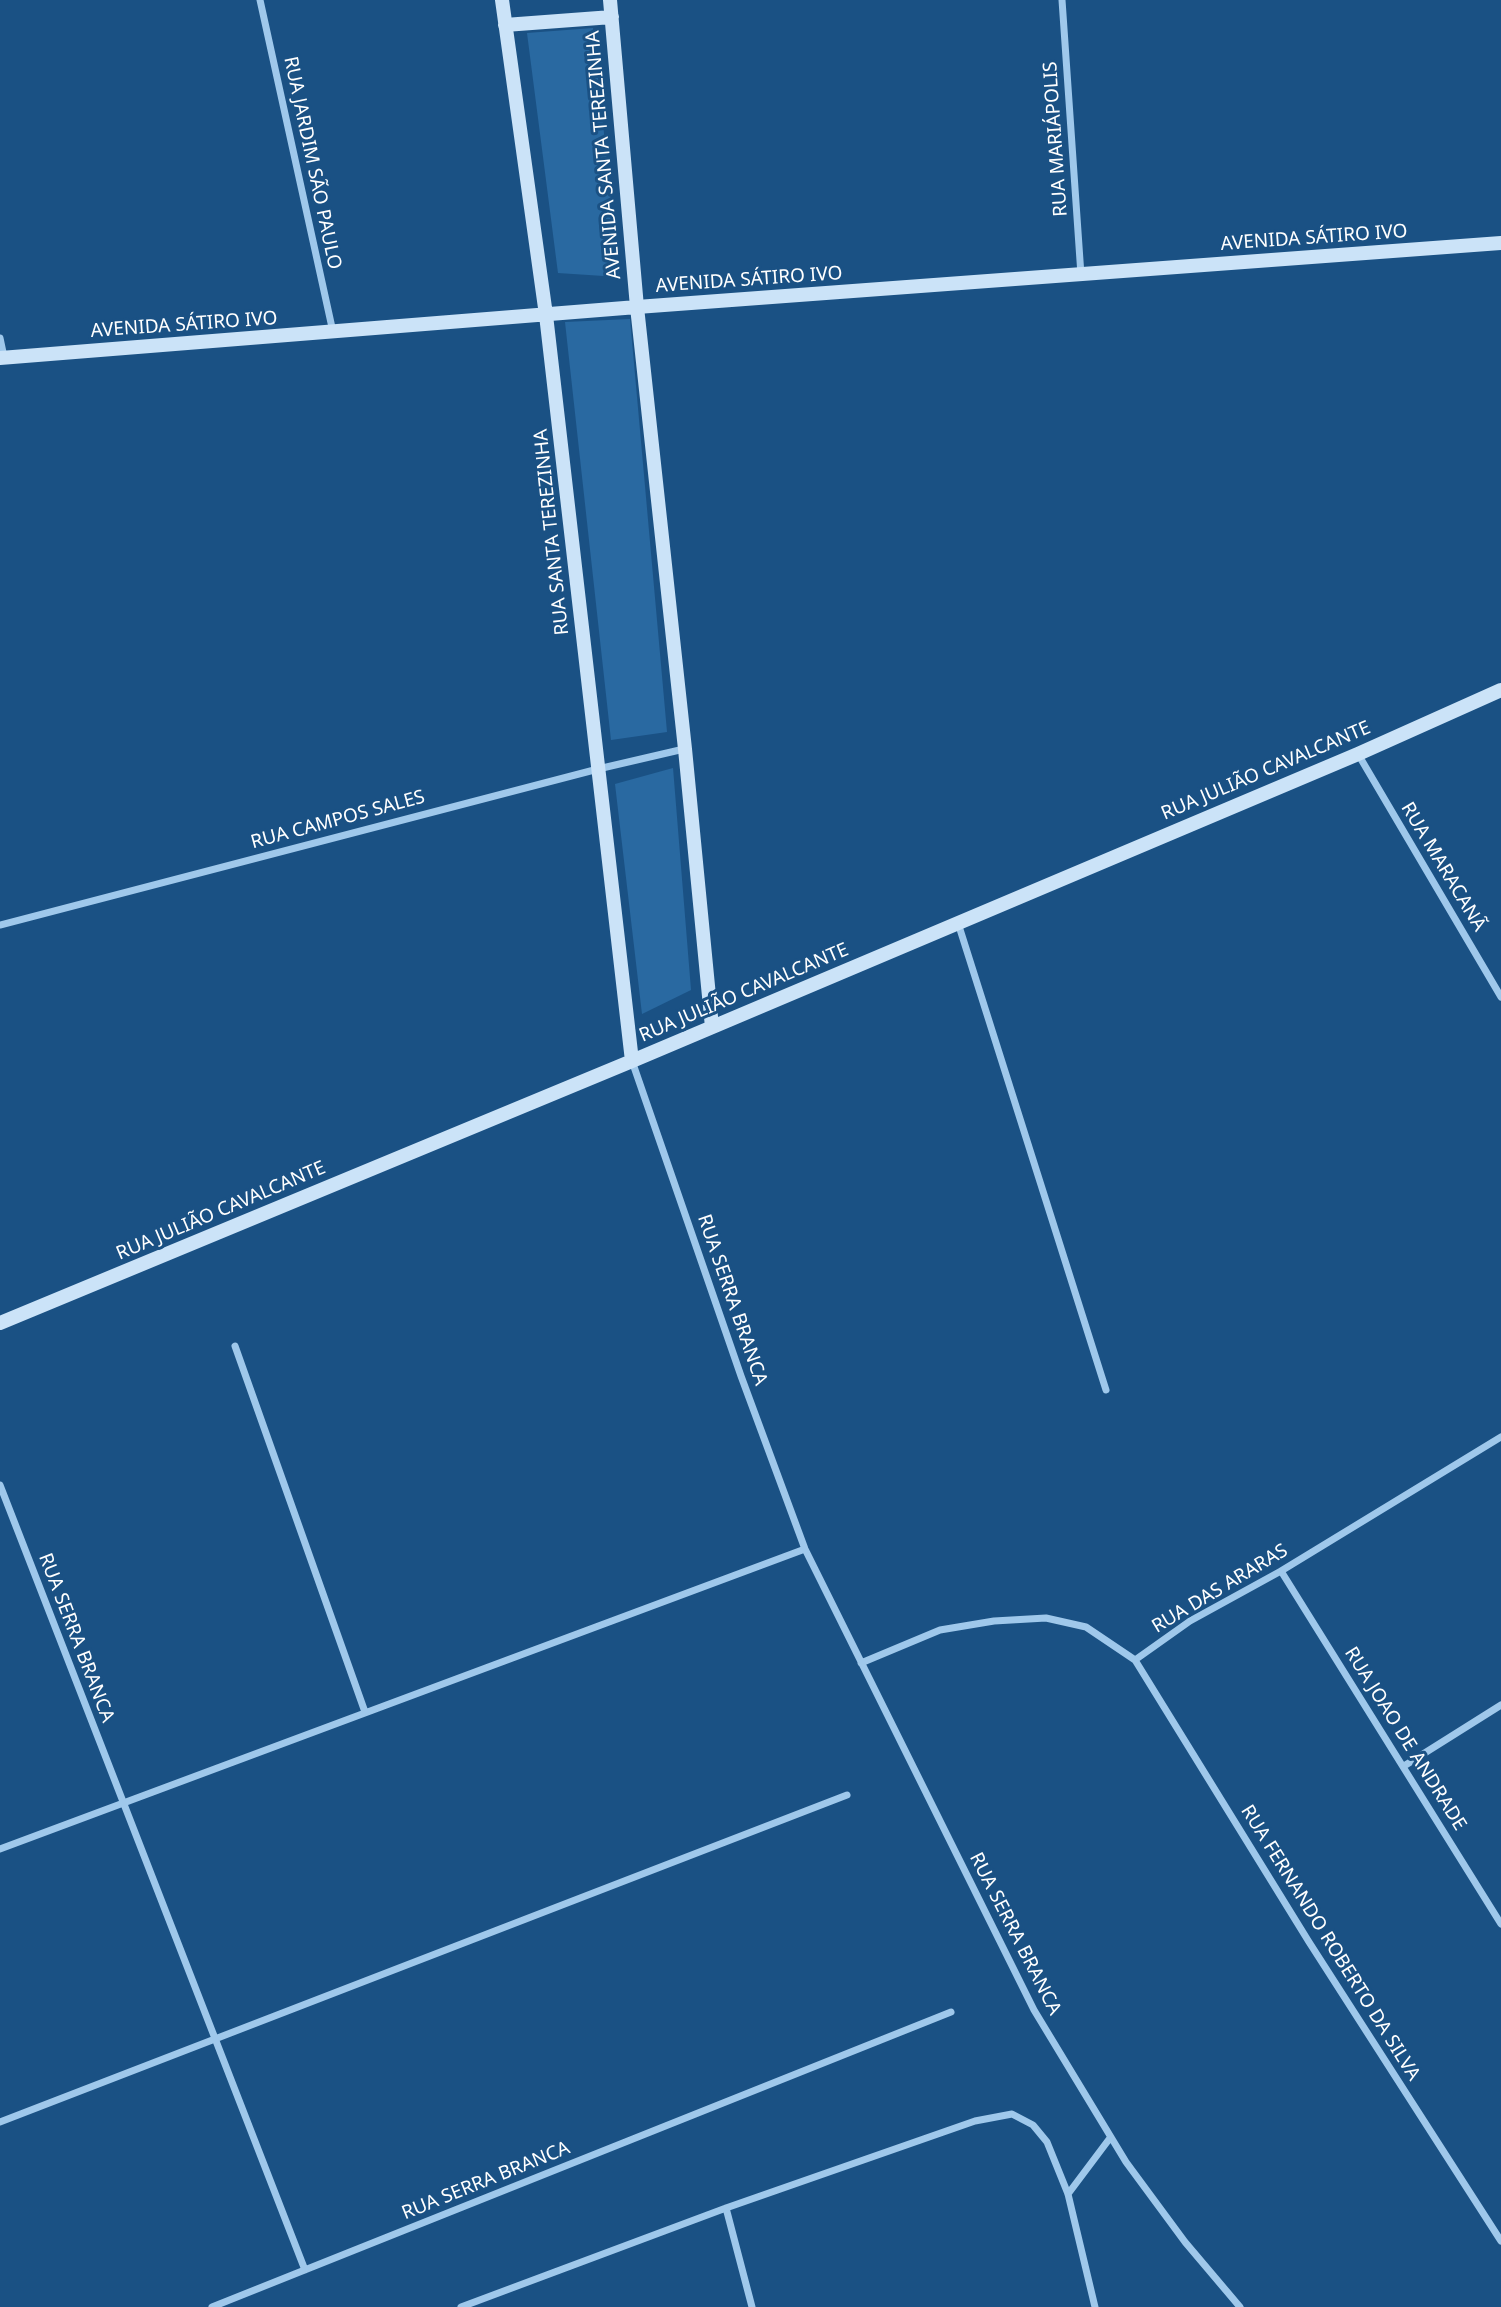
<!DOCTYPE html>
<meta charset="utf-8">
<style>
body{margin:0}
canvas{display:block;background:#1a5184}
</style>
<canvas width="1501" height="2307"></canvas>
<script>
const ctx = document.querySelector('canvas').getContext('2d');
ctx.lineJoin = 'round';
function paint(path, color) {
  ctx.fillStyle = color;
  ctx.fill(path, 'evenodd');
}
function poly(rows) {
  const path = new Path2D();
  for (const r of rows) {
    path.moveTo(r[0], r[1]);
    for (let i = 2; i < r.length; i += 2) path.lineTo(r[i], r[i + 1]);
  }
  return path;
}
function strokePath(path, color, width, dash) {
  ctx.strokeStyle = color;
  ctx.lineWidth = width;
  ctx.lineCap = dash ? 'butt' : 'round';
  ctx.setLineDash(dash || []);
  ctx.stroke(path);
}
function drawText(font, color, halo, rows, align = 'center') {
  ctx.font = font + ' "Noto Sans",sans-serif';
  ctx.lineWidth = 6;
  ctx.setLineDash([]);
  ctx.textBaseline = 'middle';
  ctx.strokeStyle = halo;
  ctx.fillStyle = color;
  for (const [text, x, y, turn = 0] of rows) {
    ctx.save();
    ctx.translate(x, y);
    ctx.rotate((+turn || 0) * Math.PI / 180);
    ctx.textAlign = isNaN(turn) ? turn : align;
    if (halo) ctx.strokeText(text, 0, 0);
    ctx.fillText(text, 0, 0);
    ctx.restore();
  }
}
paint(poly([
 [593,28,619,277,558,273,527,33],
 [630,319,667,732,611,740,565,322],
 [673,768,691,990,642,1014,615,784]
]), '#2969a1');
strokePath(poly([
 [260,0,333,332],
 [1062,0,1081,275],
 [0,338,4,357],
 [1358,754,1501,997],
 [958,923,1106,1390],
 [0,925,598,769,684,749],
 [632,1061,741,1376,805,1549,1034,2010,1126,2162,1185,2242,1240,2307],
 [235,1346,365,1712],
 [0,1485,305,2270],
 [1281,1571,1501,1924],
 [1135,1660,1309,1942,1501,2241],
 [861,1663,940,1630,994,1621,1046,1618,1086,1627,1135,1660,1190,1621,1281,1571,1501,1437],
 [1404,1766,1501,1705],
 [0,1849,805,1549],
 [0,2122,847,1795],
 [1068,2194,1110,2138],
 [726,2208,752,2307],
 [212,2307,951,2012],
 [461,2307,726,2208,975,2121,1012,2114,1033,2125,1047,2142,1068,2194,1095,2307]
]), '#9fc8eb', 7);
strokePath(poly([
 [502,0,546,315,632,1061],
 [610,0,637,307,685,749,712,1027],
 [505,25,612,17],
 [0,358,637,307,1501,243],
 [0,1323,632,1061,1358,754,1501,690]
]), '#cbe3f8', 14);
drawText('19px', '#fff', '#1a5184', [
 ["RUA MARIÁPOLIS",1056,139,-94],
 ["AVENIDA SANTA TEREZINHA",604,155,-95],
 ["RUA JARDIM SÃO PAULO",312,163,78],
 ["AVENIDA SÁTIRO IVO",1314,238,-4],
 ["AVENIDA SÁTIRO IVO",749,280,-4],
 ["AVENIDA SÁTIRO IVO",184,325,-4],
 ["RUA SANTA TEREZINHA",552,532,-96],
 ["RUA JULIÃO CAVALCANTE",1266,771,-23],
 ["RUA CAMPOS SALES",338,820,-15],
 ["RUA MARACANÃ",1443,867,59],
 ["RUA JULIÃO CAVALCANTE",744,993,-23],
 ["RUA JULIÃO CAVALCANTE",221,1211,-23],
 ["RUA SERRA BRANCA",732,1300,71],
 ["RUA DAS ARARAS",1220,1589,-31],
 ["RUA SERRA BRANCA",76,1638,69],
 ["RUA JOAO DE ANDRADE",1405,1739,58],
 ["RUA SERRA BRANCA",1015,1934,63],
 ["RUA FERNANDO ROBERTO DA SILVA",1330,1943,58],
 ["RUA SERRA BRANCA",486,2181,-22]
]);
</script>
